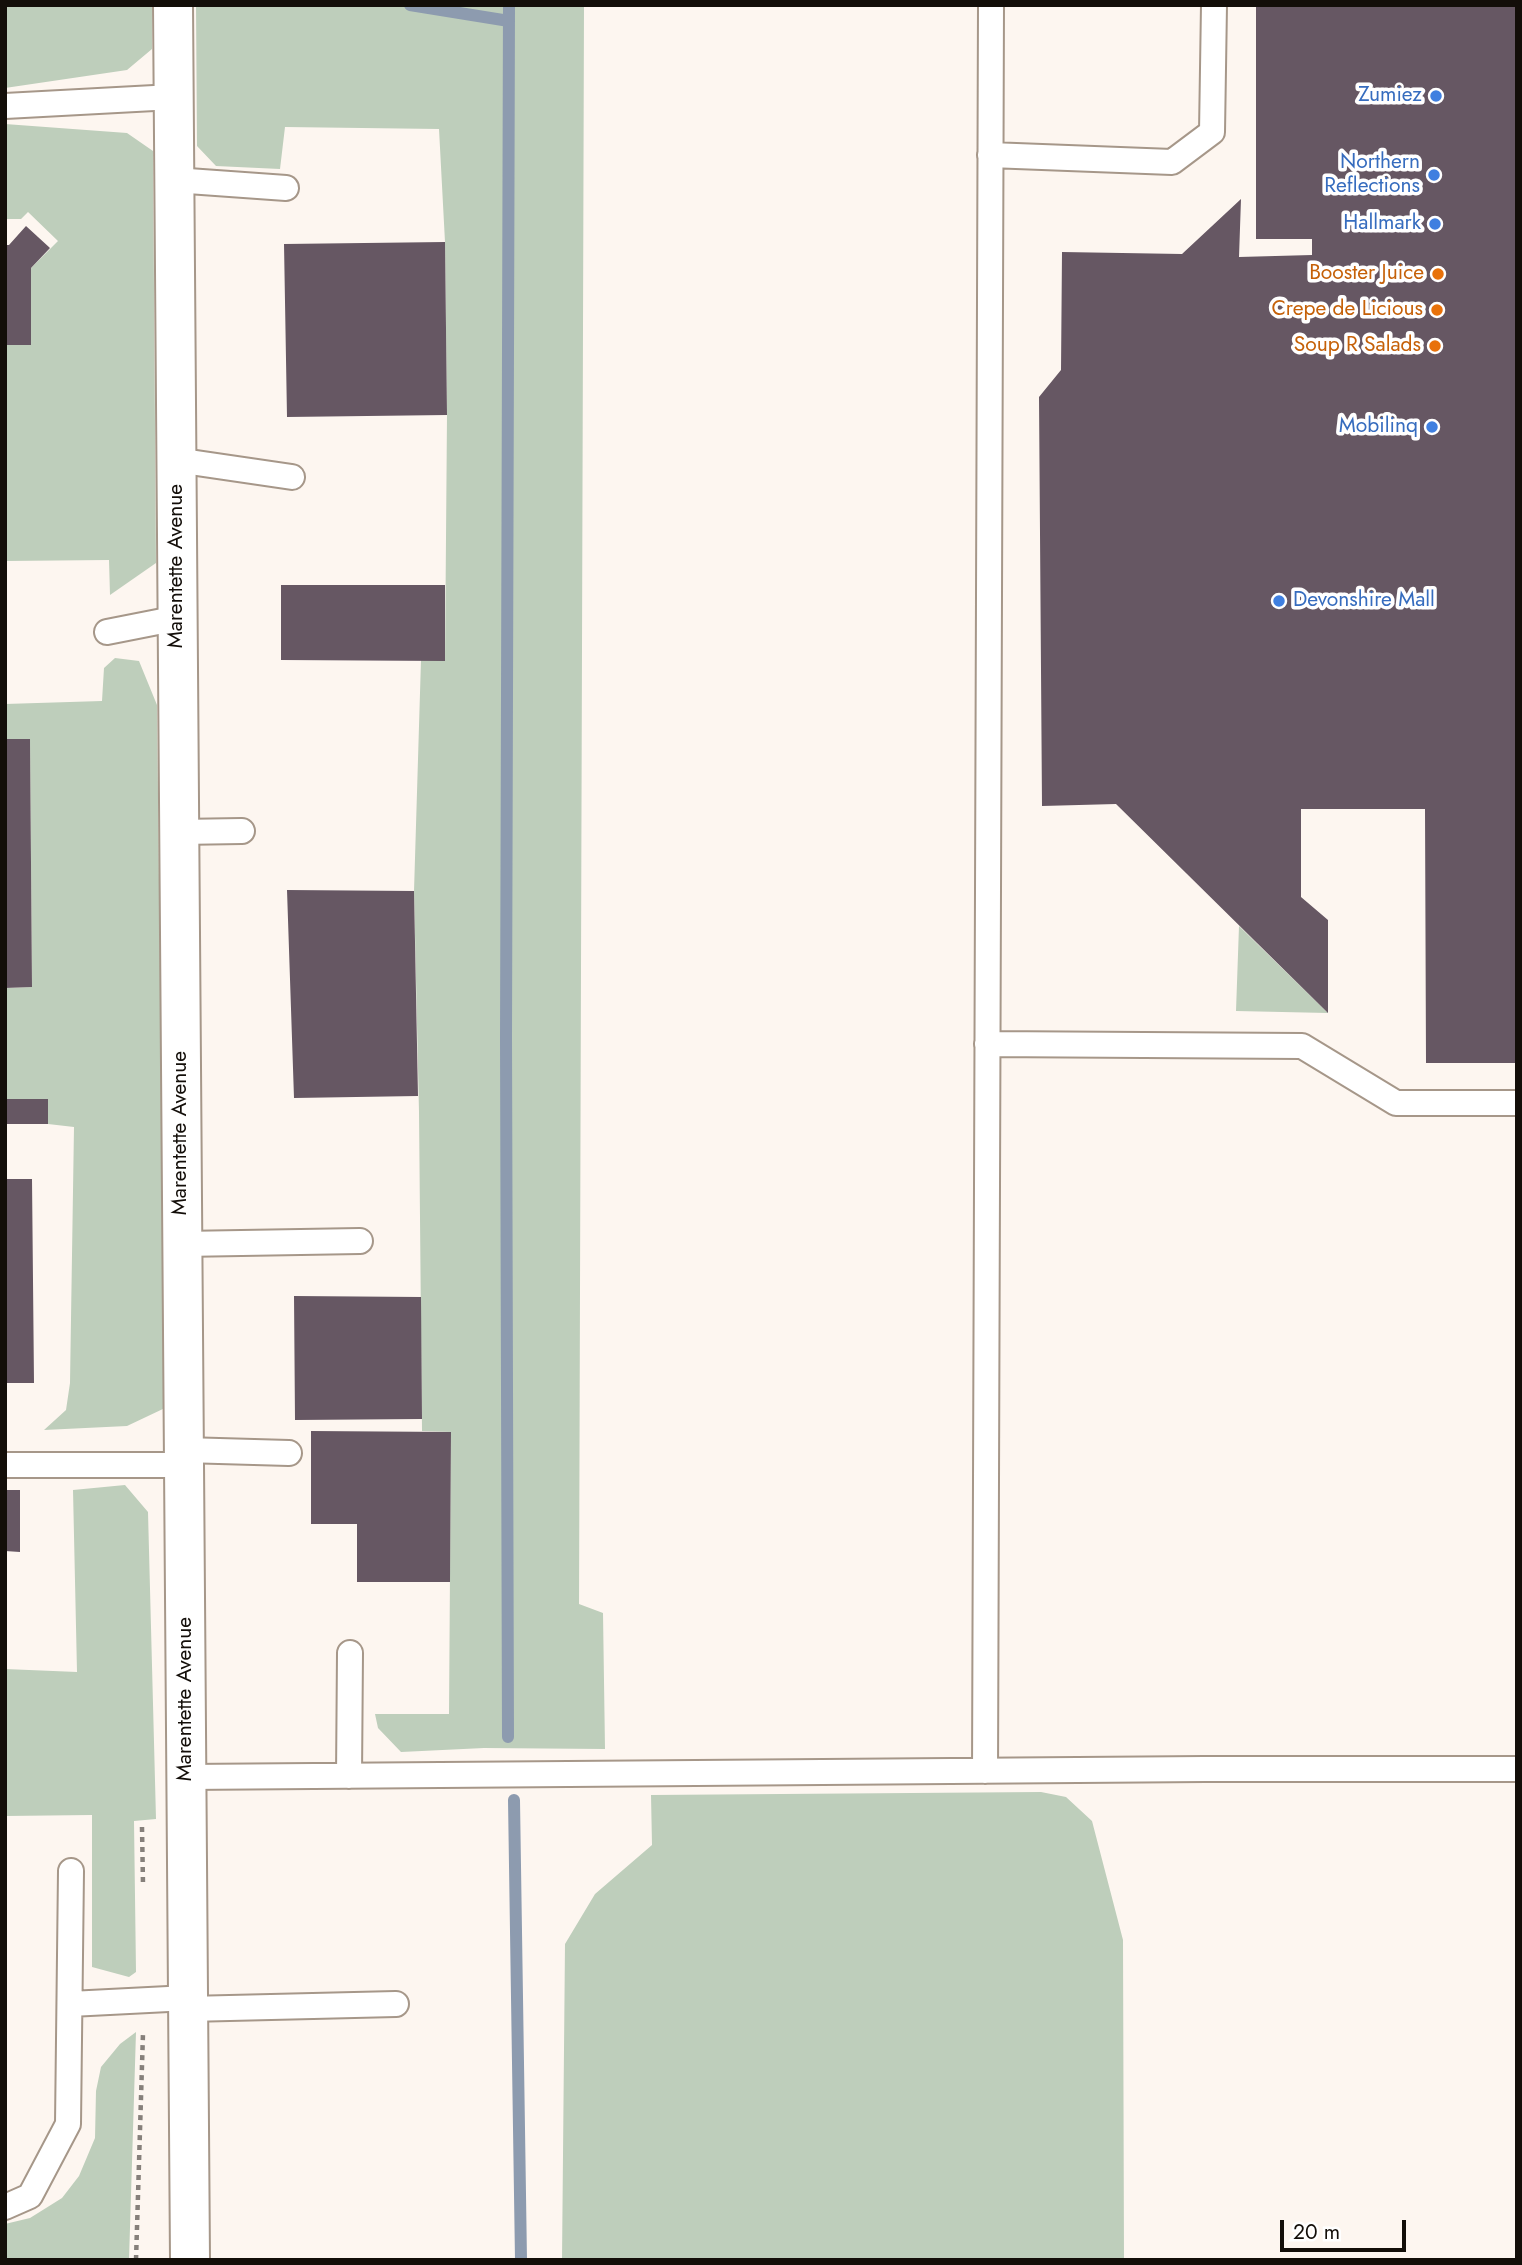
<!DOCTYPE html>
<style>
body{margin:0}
#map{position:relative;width:1522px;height:2265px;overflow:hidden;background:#fdf6f0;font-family:Jost,sans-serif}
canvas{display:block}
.frame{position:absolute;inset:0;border:7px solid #130e09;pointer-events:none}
.scale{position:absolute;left:1280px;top:2220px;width:126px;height:32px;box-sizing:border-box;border:4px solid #130e09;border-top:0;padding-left:9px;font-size:21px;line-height:24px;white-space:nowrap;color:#130e09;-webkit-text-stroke:5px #fff;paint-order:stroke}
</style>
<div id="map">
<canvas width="1522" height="2265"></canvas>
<div class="frame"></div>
<div class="scale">20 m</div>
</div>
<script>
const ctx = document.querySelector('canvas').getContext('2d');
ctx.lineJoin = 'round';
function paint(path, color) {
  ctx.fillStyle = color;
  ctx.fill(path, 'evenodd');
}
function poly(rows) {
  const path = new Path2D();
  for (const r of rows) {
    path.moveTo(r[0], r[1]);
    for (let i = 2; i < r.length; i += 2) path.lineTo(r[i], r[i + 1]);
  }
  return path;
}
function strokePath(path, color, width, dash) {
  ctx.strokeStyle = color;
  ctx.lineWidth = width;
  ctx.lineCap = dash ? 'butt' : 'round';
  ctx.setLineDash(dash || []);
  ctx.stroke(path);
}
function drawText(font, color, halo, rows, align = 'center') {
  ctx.font = font + ' Jost,sans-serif';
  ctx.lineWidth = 7;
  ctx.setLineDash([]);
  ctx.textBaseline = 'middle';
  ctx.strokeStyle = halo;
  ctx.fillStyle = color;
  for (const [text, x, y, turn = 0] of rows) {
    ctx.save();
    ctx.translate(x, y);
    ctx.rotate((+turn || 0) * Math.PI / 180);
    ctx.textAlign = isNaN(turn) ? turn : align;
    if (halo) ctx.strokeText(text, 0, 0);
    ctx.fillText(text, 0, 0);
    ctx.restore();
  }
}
paint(poly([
 [5,5,152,5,152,49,127,70,5,88],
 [196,5,584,5,579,1604,603,1613,605,1749,484,1748,401,1752,378,1728,375,1714,449,1714,451,1432,422,1431,419,1112,414,891,421,660,445,660,447,415,445,242,439,129,285,127,280,169,216,166,197,146],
 [5,124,127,133,153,151,156,563,110,595,109,560,5,561,5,345,31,268,58,241,28,212,21,219,5,219],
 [115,658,139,661,157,705,165,1408,127,1426,44,1430,66,1410,70,1383,74,1127,48,1124,48,1099,5,1099,5,988,32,987,30,739,5,739,5,704,102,701,104,668],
 [1239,926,1328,1013,1236,1011],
 [125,1485,148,1512,156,1819,134,1821,136,1972,129,1977,92,1967,92,1815,5,1816,5,1669,77,1672,73,1490],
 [1041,1792,1066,1797,1092,1821,1123,1940,1124,2260,562,2260,565,1944,595,1894,652,1845,651,1795],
 [136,2032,129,2260,5,2260,5,2224,30,2218,62,2198,79,2176,95,2138,96,2091,101,2067,120,2044]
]), '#becebb');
strokePath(poly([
 [410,5,509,21],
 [508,1737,506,1038,509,5],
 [514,1800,521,2260]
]), '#8d9baf', 12);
paint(poly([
 [1256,5,1517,5,1517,1063,1426,1063,1425,809,1301,809,1301,897,1328,920,1328,1013,1116,804,1042,806,1039,397,1061,370,1062,252,1182,254,1241,199,1239,257,1312,255,1312,239,1256,239],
 [26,226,50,248,31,268,31,345,5,345,5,245,9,245],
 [445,242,447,415,287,417,284,244],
 [281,585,445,585,445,661,281,660],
 [5,739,30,739,32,987,5,988],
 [287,890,414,891,418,1096,294,1098],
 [5,1099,48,1099,48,1124,5,1124],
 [5,1179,32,1179,34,1383,5,1383],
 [294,1296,421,1297,422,1419,295,1420],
 [311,1431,451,1432,450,1582,357,1582,357,1524,311,1524],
 [5,1490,20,1490,20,1552,5,1551]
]), '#665763');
const lane = poly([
 [5,106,173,97],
 [990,155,1172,162,1212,132,1214,5],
 [174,180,286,188],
 [176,460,292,477],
 [107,632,178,618],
 [179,832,242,831],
 [987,1044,1302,1046,1396,1103,1517,1103],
 [182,1244,360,1241],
 [184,1450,289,1453],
 [5,1465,184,1465],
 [985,1771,991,5],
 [349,1776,350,1653],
 [186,1777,1205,1769,1517,1769],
 [70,2004,188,1998],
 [188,2009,396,2004],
 [5,2207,30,2196,68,2124,71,1871]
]);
const secondary = poly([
 [173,5,190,2260]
]);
strokePath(lane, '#a69789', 28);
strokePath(secondary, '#a69789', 42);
strokePath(poly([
 [142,1827,143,1884],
 [136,2260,143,2033]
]), '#86807b', 4.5, [5, 5]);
strokePath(lane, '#fff', 24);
strokePath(secondary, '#fff', 38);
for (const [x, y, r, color] of [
 [1436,96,7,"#3f7fe0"],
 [1434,175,7,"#3f7fe0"],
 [1435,224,7,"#3f7fe0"],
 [1438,274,7,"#e8710a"],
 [1437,310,7,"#e8710a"],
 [1435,346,7,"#e8710a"],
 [1432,427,7,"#3f7fe0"],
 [1279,601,7,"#3f7fe0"]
]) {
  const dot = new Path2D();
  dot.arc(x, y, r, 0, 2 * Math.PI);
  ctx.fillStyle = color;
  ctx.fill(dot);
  strokePath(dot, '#fff', 2.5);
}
drawText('21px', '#366cbe', '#fff', [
 ["Zumiez",1422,96],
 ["Northern",1420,163],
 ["Reflections",1420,187],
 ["Hallmark",1421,224],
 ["Mobilinq",1418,427],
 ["Devonshire Mall",1293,601,"left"]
], 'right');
drawText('21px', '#c56008', '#fff', [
 ["Booster Juice",1424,274],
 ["Crepe de Licious",1423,310],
 ["Soup R Salads",1421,346]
], 'right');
drawText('21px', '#130e09', '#fff', [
 ["Marentette Avenue",177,566,-90],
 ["Marentette Avenue",181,1133,-90],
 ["Marentette Avenue",186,1699,-90]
]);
</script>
